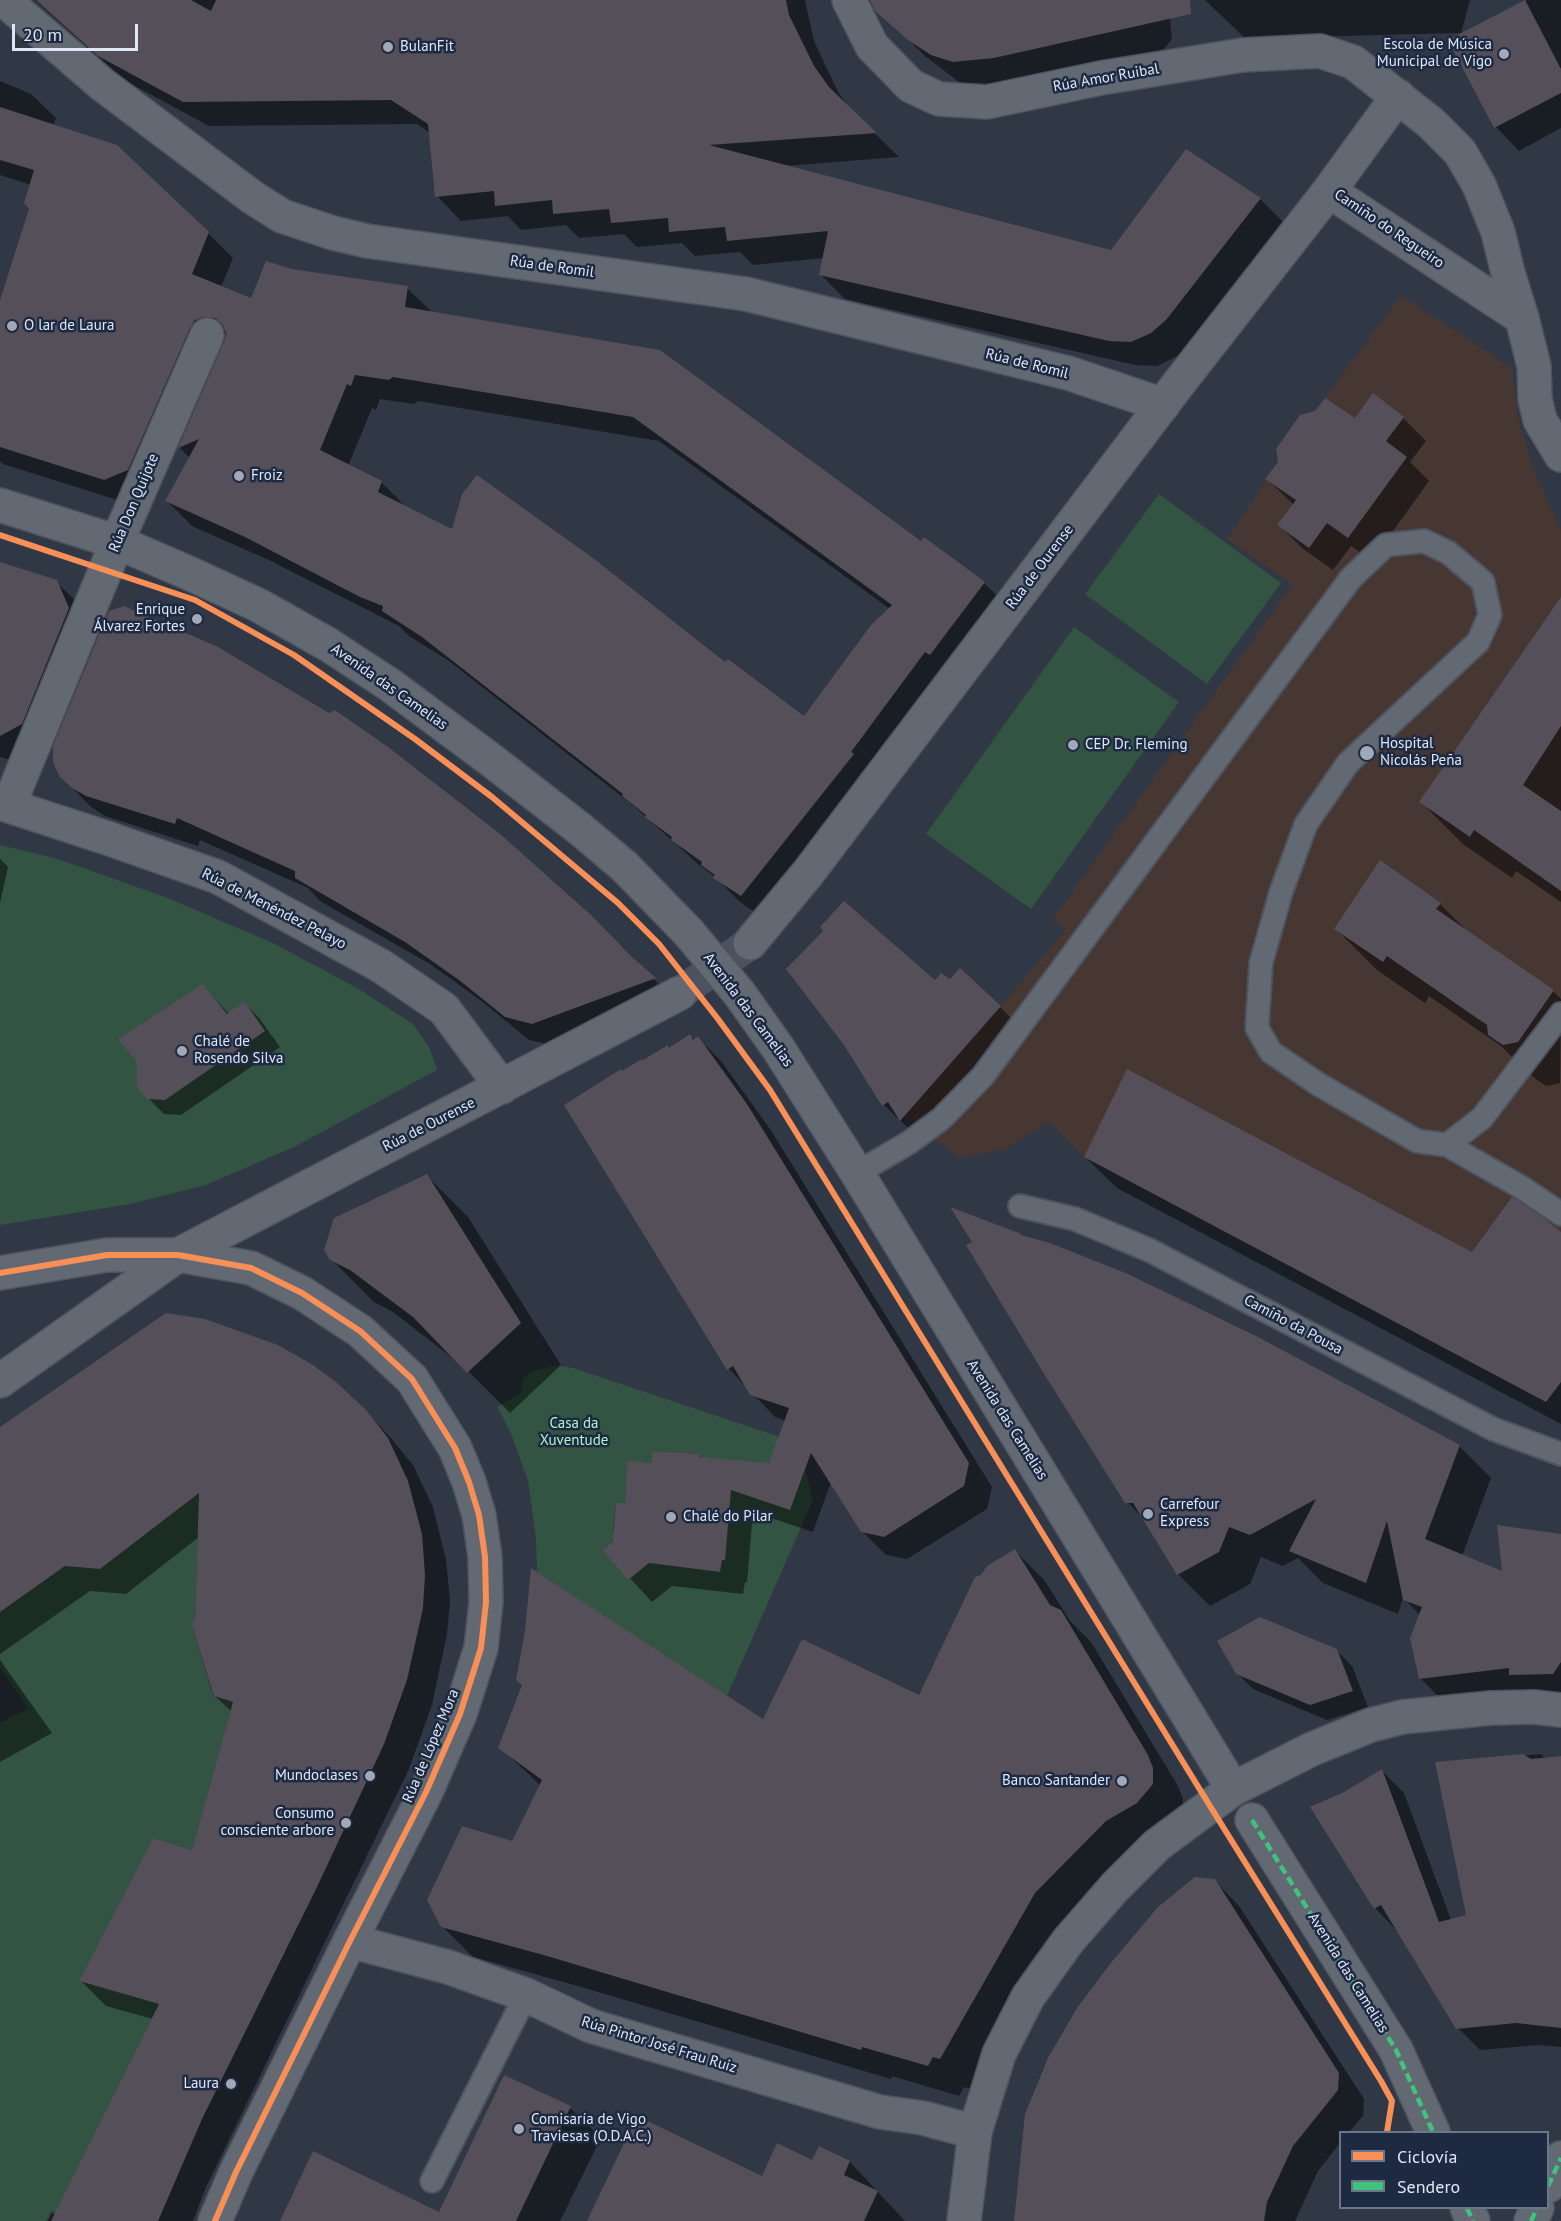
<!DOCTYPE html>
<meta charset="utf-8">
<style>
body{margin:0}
#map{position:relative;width:1561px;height:2221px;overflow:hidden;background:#303745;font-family:"PT Sans",sans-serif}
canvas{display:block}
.legend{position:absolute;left:1339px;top:2131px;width:210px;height:78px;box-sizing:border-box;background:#1e2a42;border:2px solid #6b768a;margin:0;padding:8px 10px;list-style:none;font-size:18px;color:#dee7f7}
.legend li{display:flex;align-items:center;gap:12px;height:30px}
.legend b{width:30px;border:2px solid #6b768a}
.scale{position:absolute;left:12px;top:24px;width:126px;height:27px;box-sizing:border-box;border:3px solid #dee7f7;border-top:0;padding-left:8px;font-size:18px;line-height:21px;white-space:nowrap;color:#dee7f7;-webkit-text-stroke:4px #1e2a42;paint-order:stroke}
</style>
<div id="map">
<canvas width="1561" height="2221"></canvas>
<ul class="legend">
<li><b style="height:8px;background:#f78f57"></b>Ciclovía</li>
<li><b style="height:8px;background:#40c37c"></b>Sendero</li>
</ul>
<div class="scale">20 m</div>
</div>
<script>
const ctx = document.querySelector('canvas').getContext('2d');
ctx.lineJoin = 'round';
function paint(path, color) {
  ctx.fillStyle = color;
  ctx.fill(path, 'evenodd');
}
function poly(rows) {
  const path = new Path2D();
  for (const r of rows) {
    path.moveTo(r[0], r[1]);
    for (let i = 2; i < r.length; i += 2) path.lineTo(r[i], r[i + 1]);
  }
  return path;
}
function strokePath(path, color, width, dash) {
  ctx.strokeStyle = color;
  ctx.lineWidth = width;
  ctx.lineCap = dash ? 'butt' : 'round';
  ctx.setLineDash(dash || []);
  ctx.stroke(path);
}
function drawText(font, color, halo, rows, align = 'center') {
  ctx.font = font + ' "PT Sans",sans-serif';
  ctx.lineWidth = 5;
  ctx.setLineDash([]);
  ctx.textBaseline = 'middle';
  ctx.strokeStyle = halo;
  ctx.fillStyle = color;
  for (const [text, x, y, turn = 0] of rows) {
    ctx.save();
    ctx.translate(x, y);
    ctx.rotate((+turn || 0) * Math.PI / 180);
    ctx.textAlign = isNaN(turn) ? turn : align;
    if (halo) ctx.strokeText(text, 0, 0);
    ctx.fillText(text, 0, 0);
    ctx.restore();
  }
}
paint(poly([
 [1401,295,1512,368,1518,416,1532,465,1561,530,1561,1382,1546,1402,1084,1157,1048,1122,1006,1149,959,1158,903,1115,1001,1006,1066,929,1052,920,1292,585,1227,539,1280,459,1277,456,1276,449,1300,415,1307,413,1312,416]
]), '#463733');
paint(poly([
 [1159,494,1281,583,1207,684,1085,594],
 [1074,627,1179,702,1031,909,926,834],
 [0,845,55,858,168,898,275,944,357,988,413,1024,429,1047,437,1070,296,1146,206,1185,130,1204,0,1225],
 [557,1365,573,1368,798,1443,813,1500,727,1696,537,1572,536,1539,528,1481,510,1431,497,1407,521,1393,523,1378,533,1371],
 [654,1451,700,1454,725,1560,722,1560,720,1572,649,1563,628,1580,602,1550,623,1531,613,1531,616,1503,625,1503,627,1462,651,1463],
 [769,1461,804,1473,790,1510,756,1498],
 [199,1493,195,1620,191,1622,213,1696,233,1702,192,1850,153,1838,79,1981,159,2004,56,2213,51,2211,46,2221,0,2221,0,1723,28,1708,0,1668,0,1612,74,1560,74,1567,100,1569]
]), '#335442');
paint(poly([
 [35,0,805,0,814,41,838,92,851,110,899,157,784,166,1112,252,1260,199,1285,224,1190,345,1176,357,1157,366,1135,365,845,299,820,274,824,258,753,265,740,252,695,256,682,243,637,247,624,234,579,238,566,225,521,230,508,216,461,221,437,196,430,133,417,124,209,126,124,80],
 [879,0,1168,0,1172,39,1156,59,1025,88,963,85,925,56,894,25],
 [1205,0,1470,0,1461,33,1298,37,1249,42],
 [1527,0,1561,0,1561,128,1519,151,1496,127,1450,40],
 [0,81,31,94,56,118,53,126,208,233,233,258,221,287,251,299,291,270,407,288,433,313,922,543,924,539,984,583,1009,608,766,920,740,902,714,876,698,864,634,806,449,661,409,636,399,626,271,561,192,526,167,501,191,459,180,448,226,342,220,345,130,504,3,464,0,461,0,306,31,209,31,185,0,175],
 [380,399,414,404,418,401,659,441,890,609,805,718,725,664,406,507,381,482,348,466,372,408,376,410],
 [1403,418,1426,441,1410,462,1429,481,1372,560,1351,546,1333,570,1302,548,1279,525,1294,505,1267,479,1355,420],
 [0,564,56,582,80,605,17,762,0,757],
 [1561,600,1561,902,1516,871,1512,878,1463,844,1421,802],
 [67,782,636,963,677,1001,556,1046,529,1040,483,1002,430,964,320,901,308,888,200,840,198,846,105,816,90,806],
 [0,859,8,867,0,903],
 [1380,862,1440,904,1470,934,1553,991,1561,999,1560,1083,1546,1086,1532,1076,1501,1046,1429,996,1425,1003,1377,970,1336,929],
 [935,982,1000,1007,1023,1030,924,1143,884,1105,845,1045],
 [203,986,229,1014,244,1003,259,1018,280,1047,181,1115,164,1114,148,1098],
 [690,1036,694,1040,698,1038,721,1061,770,1129,992,1487,987,1509,907,1559,886,1555,862,1531,831,1482,813,1532,753,1512,747,1582,745,1582,743,1594,672,1586,652,1602,604,1550,614,1541,626,1504,700,1455,703,1459,770,1464,786,1421,775,1417,729,1369,623,1072,670,1050],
 [1085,1157,1472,1254,1561,1234,1561,1424,1117,1188],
 [427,1176,468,1217,561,1365,510,1413,464,1367,393,1312,374,1302,331,1259],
 [365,1411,390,1437,413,1465,433,1507,446,1560,450,1601,447,1634,432,1705,409,1769,206,2187,193,2221,48,2221,52,2213,56,2215,153,2019,106,2006,81,1981,193,1852,232,1712,215,1696,196,1621,199,1537,126,1594,90,1591,0,1654,0,1429],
 [1459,1446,1491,1478,1462,1556,1504,1574,1561,1536,1561,1706,1452,1710,1420,1678,1421,1616,1403,1598,1398,1614,1323,1583,1298,1558,1283,1566,1261,1557,1250,1584,1210,1606,1178,1574,1147,1522,1127,1502],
 [1015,1551,1045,1581,1070,1621,1091,1642,1178,1786,1183,1799,1182,1814,1065,1924,971,2089,964,2087,959,2096,892,2076,891,2079,578,1986,473,1957,442,1926,513,1843,541,1786,500,1747,764,1721,919,1697],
 [1336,1650,1352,1666,1368,1707,1327,1720,1253,1689,1237,1673],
 [0,1660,52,1733,0,1762],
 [1541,1754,1548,1761,1561,1762,1561,2047,1539,2045,1480,2050,1458,2028,1397,1931,1375,1908,1345,1794,1382,1771,1404,1793,1451,1920,1468,1916,1437,1763],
 [1214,1880,1239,1906,1364,2099,1363,2116,1349,2132,1340,2132,1340,2143,1318,2171,1295,2221,1016,2221],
 [505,2077,570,2108,601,2138,560,2221,281,2221,440,2214],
 [820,2148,850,2162,905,2221,589,2221,762,2178,813,2162]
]), '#0007');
paint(poly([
 [36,0,191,0,211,11,216,0,786,0,789,15,814,66,829,87,877,133,709,145,1111,250,1186,149,1261,198,1166,320,1151,333,1131,342,1109,341,819,275,828,231,727,241,725,227,669,232,668,218,611,223,609,209,553,214,552,200,495,206,494,191,435,197,428,124,391,100,183,102,98,56],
 [870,0,1190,0,1191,14,994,58,953,62,931,55,908,40,875,11],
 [1525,0,1561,69,1561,93,1494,128,1448,40],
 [0,107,117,145,209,232,192,274,251,298,266,261,292,269,408,286,405,307,660,350,921,541,924,537,985,582,930,655,925,652,851,752,854,754,741,896,713,878,715,875,701,865,702,862,671,840,672,837,645,817,646,815,622,796,623,794,422,637,382,611,383,606,360,597,245,537,165,501,199,439,178,448,224,342,226,333,222,324,215,318,204,317,195,320,190,328,128,470,104,480,0,447,0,300,29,209,24,203,34,170,0,160],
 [355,375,389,380,393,377,633,417,892,605,871,625,804,716,728,659,725,662,593,558,477,475,462,494,452,529,378,492,382,481,320,450,347,384,351,386],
 [1373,393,1404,417,1386,441,1407,457,1348,538,1327,523,1309,548,1277,525,1296,500,1265,479,1278,462,1276,449,1300,415,1315,411,1325,398,1355,418],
 [0,562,57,580,69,608,22,724,0,736],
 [1561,597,1561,726,1523,785,1561,811,1561,891,1474,830,1470,837,1419,802],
 [124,606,218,647,329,713,335,710,388,747,499,833,591,915,632,957,656,978,532,1024,505,1017,459,980,405,942,295,878,295,871,177,818,175,824,86,796,72,788,60,777,56,769,53,761,53,746,109,611],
 [1380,860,1441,903,1436,909,1554,990,1518,1042,1503,1045,1488,1035,1487,1025,1387,956,1383,962,1334,929],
 [844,901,935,980,941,973,950,979,960,968,1001,1006,900,1121,888,1102,882,1106,844,1045,786,969,823,931,820,927],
 [203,984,227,1014,244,1001,265,1031,165,1100,147,1099,137,1087,137,1062,118,1039],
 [690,1034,693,1040,698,1036,747,1104,969,1463,964,1486,884,1537,861,1532,811,1453,790,1510,731,1490,725,1560,722,1560,720,1572,649,1563,628,1580,602,1550,613,1541,616,1503,625,1503,627,1461,651,1463,653,1451,700,1454,700,1457,769,1463,789,1408,750,1395,733,1366,727,1370,564,1105,621,1069,622,1071,642,1059,643,1060,668,1045,669,1048],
 [1127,1069,1472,1252,1512,1197,1542,1217,1561,1232,1561,1382,1546,1402,1084,1157],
 [427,1174,521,1323,467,1373,413,1317,350,1270,330,1260,324,1250,334,1218],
 [950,1207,1019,1233,1021,1235,1050,1243,1128,1274,1258,1337,1460,1445,1425,1539,1502,1571,1497,1525,1561,1534,1561,1662,1553,1674,1509,1675,1509,1668,1419,1679,1410,1638,1422,1607,1403,1600,1387,1521,1366,1583,1289,1551,1316,1499,1250,1535,1229,1527,1219,1552,1177,1575,1133,1503,1125,1503,1041,1369,966,1245,972,1242],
 [166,1313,205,1319,278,1345,313,1365,336,1382,366,1410,388,1438,408,1481,422,1534,425,1575,423,1608,407,1680,384,1744,317,1887,202,2119,158,2221,51,2221,159,2004,79,1981,153,1838,192,1850,233,1702,214,1696,191,1622,195,1620,199,1493,100,1569,65,1566,0,1612,0,1427],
 [1015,1549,1050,1605,1061,1610,1148,1755,1153,1768,1153,1784,1137,1803,1106,1821,1035,1893,940,2059,933,2057,928,2066,862,2047,861,2050,547,1956,441,1927,427,1900,462,1826,512,1841,542,1780,498,1748,522,1685,516,1680,525,1631,531,1568,763,1719,802,1639,919,1695,975,1577,981,1575,987,1566],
 [1260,1617,1337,1649,1353,1691,1310,1705,1236,1674,1217,1641],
 [1523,1754,1531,1759,1561,1756,1561,2028,1516,2023,1456,2029,1381,1905,1374,1909,1310,1807,1344,1792,1382,1769,1439,1922,1466,1915,1435,1762],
 [1195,1877,1215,1879,1339,2073,1338,2090,1293,2146,1267,2202,1264,2221,1014,2221,1025,2114,1048,2058,1077,2008,1110,1964,1158,1907],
 [504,2075,571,2106,516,2221,280,2221,313,2151,439,2212],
 [637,2116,762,2176,777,2143,812,2160,819,2146,850,2161,844,2175,878,2191,864,2221,587,2221]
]), '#554f59');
strokePath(poly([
 [680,993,750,943]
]), '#4a5160', 33, [33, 16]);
const lane = poly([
 [1447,1145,1521,1187,1561,1214],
 [857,1173,910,1142,941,1119,983,1076,1351,578,1386,545,1424,541,1449,553,1483,582,1490,615,1478,642,1348,763,1306,824,1281,892,1261,963,1257,1028,1271,1052,1318,1084,1417,1141,1447,1145,1482,1118,1561,1014],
 [1020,1206,1075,1219,1149,1250,1493,1429,1561,1454],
 [432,2181,526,1995]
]);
const street = poly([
 [4,0,103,85,252,197,282,216,333,233,367,241,746,294,1068,373,1163,405],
 [849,0,872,46,911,86,939,99,987,102,1101,78,1243,55,1320,51,1353,62,1431,123,1460,152,1479,185,1498,232,1508,273,1522,318,1534,366,1535,399,1540,420,1561,455],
 [1398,96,1329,191,1522,318],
 [0,803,110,839,218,877,381,966,444,1009,502,1087],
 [9,805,117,542,207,335],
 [750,943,808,873,1176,387,1329,191],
 [0,1381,178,1255,680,993],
 [1252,1820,1396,2050,1433,2132],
 [350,1941,448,1967,526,1995,591,2026,880,2112,923,2118,975,2132],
 [1548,2186,1561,2158],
 [1467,2208,1473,2221],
 [1531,2221,1537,2208]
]);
const secondary = poly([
 [0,505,117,542,193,575,258,605,329,645,390,685,491,760,580,829,625,867,689,933],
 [739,993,778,1048,857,1173,1233,1789],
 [0,1273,107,1255,178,1255,251,1268,302,1293,360,1331,412,1379,455,1448,469,1482,479,1515,485,1557,486,1602,481,1648,460,1714,426,1792,350,1941,236,2172,215,2221],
 [964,2221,975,2132,999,2054,1028,1997,1068,1941,1115,1887,1157,1845,1233,1789,1312,1749,1371,1725,1402,1717,1491,1708,1534,1707,1561,1710]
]);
strokePath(lane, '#4e545f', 26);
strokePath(street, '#4e545f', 36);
strokePath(secondary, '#4e545f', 36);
strokePath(lane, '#626973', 22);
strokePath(street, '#626973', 33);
strokePath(secondary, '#626973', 33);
const secondaryBridge = poly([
 [689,933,739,993]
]);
strokePath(secondaryBridge, '#4e545f', 36, []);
strokePath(secondaryBridge, '#626973', 33);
strokePath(poly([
 [1252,1820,1396,2050,1433,2132],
 [1548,2186,1561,2158],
 [1467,2208,1473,2221],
 [1531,2221,1537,2208]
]), '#40c37c', 4.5, [9, 4.5]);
strokePath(poly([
 [0,535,195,600,294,655,415,739,492,797,618,903,659,944,718,1019,770,1090,1210,1806,1381,2081,1392,2101,1387,2132],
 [0,1273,107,1255,178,1255,251,1268,302,1293,360,1331,412,1379,455,1448,469,1482,479,1515,485,1557,486,1602,481,1648,460,1714,426,1792,350,1941,236,2172,215,2221]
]), '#f78f57', 6);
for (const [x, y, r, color] of [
 [388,47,6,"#a1a9b9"],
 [1504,54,6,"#a1a9b9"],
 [12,326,6,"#a1a9b9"],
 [239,476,6,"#a1a9b9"],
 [197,619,6,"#a1a9b9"],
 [1073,745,6,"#a1a9b9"],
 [1367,753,8,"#a1a9b9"],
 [182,1051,6,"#a1a9b9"],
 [1148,1514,6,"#a1a9b9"],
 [671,1517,6,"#a1a9b9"],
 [370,1776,6,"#a1a9b9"],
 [1122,1781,6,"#a1a9b9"],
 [346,1823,6,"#a1a9b9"],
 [231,2084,6,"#a1a9b9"],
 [519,2129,6,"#a1a9b9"]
]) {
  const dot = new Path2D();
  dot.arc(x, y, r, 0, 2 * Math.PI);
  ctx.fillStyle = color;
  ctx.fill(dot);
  strokePath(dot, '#1e2a42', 2);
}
drawText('15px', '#dee7f7', '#1e2a42', [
 ["Escola de Música",1492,45,"right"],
 ["Municipal de Vigo",1492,62,"right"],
 ["BulanFit",400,47],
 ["O lar de Laura",24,326],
 ["Froiz",251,476],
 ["Enrique",185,610,"right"],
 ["Álvarez Fortes",185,627,"right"],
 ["Hospital",1380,744],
 ["Nicolás Peña",1380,761],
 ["CEP Dr. Fleming",1085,745],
 ["Chalé de",194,1042],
 ["Rosendo Silva",194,1059],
 ["Carrefour",1160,1505],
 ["Express",1160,1522],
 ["Chalé do Pilar",683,1517],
 ["Mundoclases",358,1776,"right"],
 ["Banco Santander",1110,1781,"right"],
 ["Consumo",334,1814,"right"],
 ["consciente arbore",334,1831,"right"],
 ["Laura",219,2084,"right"],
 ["Comisaría de Vigo",531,2120],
 ["Traviesas (O.D.A.C.)",531,2137]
], 'left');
drawText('15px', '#dee7f7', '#1e2a42', [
 ["Rúa Amor Ruibal",1106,78,-10],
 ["Camiño do Regueiro",1389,229,34],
 ["Rúa de Romil",552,267,8],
 ["Rúa de Romil",1027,364,14],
 ["Rúa Don Quijote",134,503,-67],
 ["Rúa de Ourense",1040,567,-53],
 ["Avenida das Camelias",389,687,35],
 ["Rúa de Menéndez Pelayo",274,909,27],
 ["Avenida das Camelias",748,1010,53],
 ["Rúa de Ourense",429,1125,-27],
 ["Camiño da Pousa",1293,1325,28],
 ["Avenida das Camelias",1007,1420,58],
 ["Rúa de López Mora",431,1746,-67],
 ["Avenida das Camelias",1348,1973,58],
 ["Rúa Pintor José Frau Ruiz",659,2045,17]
]);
drawText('15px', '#aaf7c7', '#1e2a42', [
 ["Casa da",574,1424],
 ["Xuventude",574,1441]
]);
</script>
